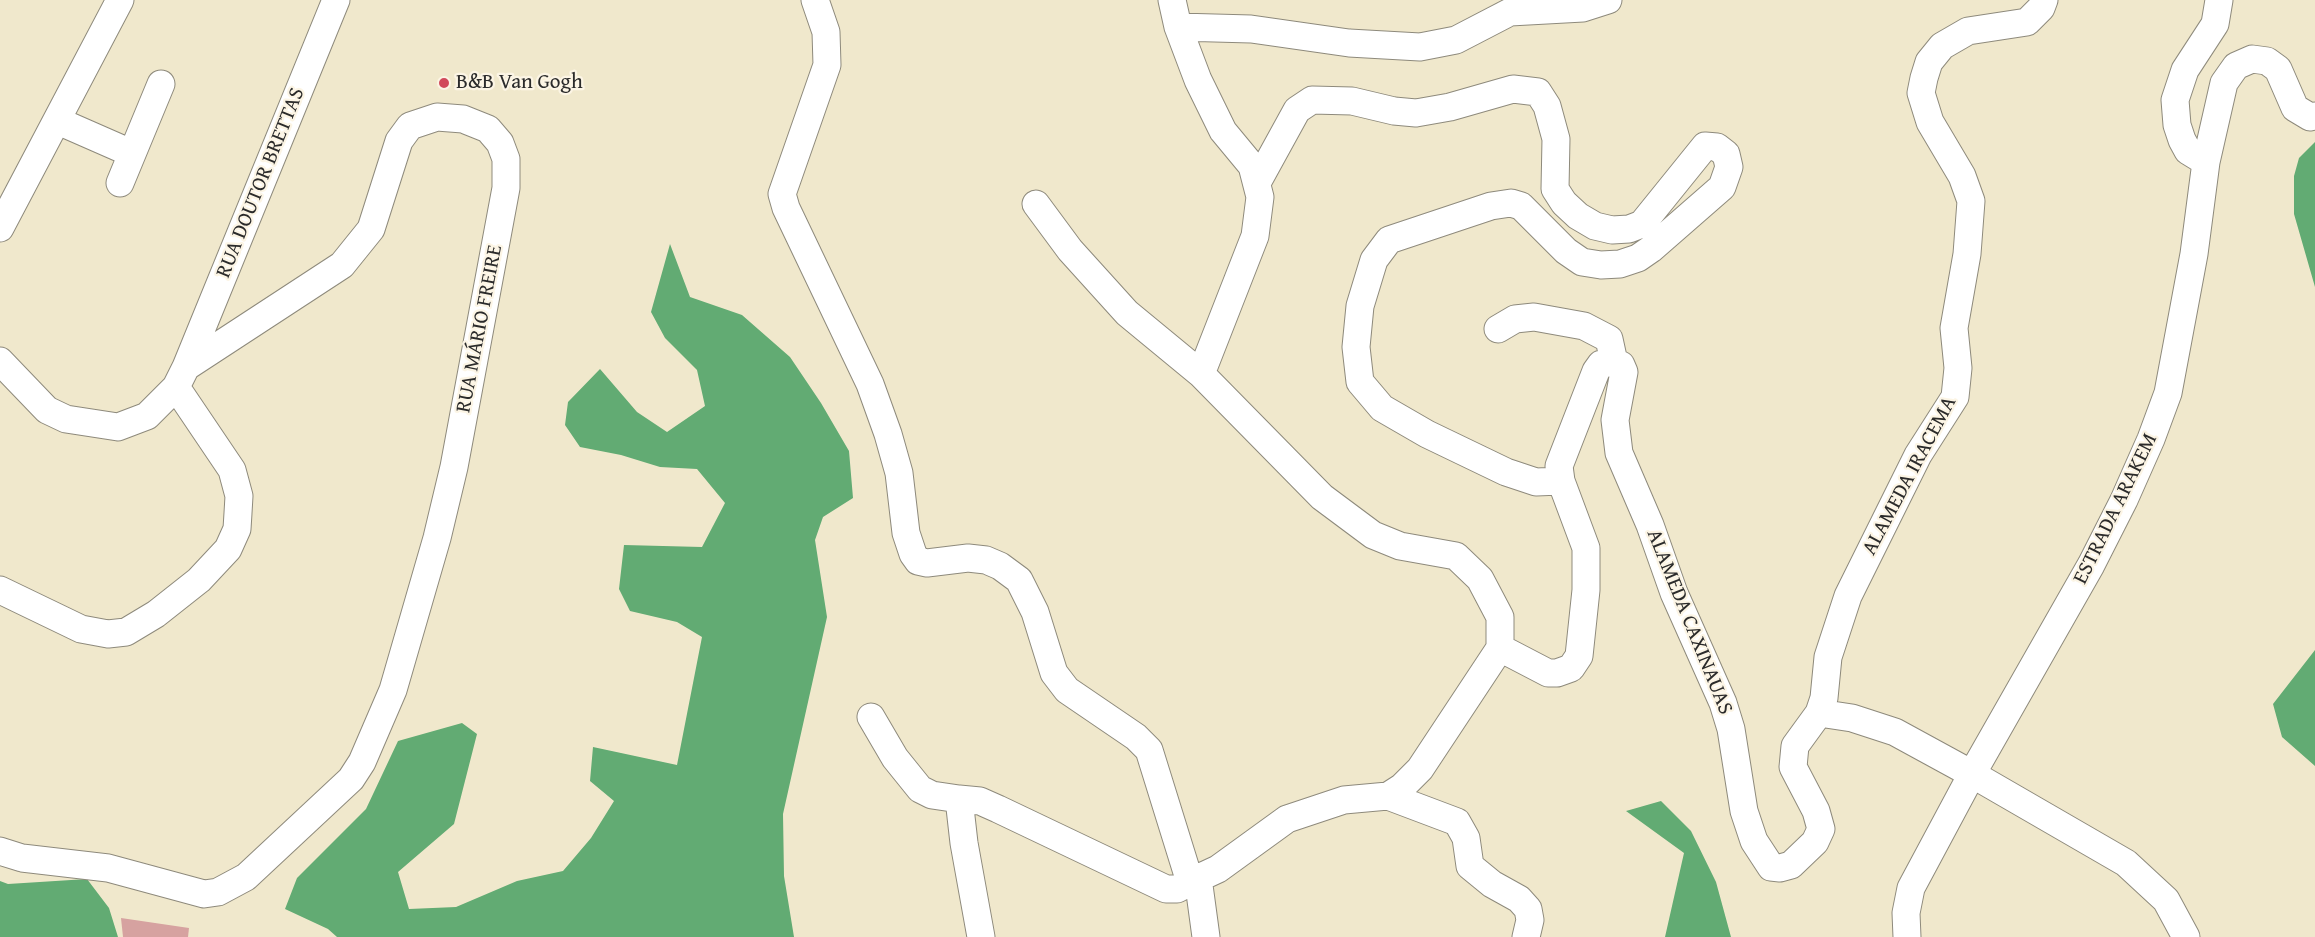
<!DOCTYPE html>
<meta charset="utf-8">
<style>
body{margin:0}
canvas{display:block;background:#f0e8cc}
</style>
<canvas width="2315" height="937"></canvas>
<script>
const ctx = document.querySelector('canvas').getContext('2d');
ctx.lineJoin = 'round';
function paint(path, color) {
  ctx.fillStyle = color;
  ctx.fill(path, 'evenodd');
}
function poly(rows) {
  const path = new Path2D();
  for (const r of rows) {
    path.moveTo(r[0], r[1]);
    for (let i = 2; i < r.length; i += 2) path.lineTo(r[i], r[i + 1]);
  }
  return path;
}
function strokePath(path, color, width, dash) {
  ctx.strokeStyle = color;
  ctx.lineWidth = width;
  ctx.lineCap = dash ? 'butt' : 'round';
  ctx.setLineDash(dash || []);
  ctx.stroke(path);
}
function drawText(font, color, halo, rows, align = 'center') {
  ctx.font = font + ' "Gentium Book Plus",serif';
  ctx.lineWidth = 4.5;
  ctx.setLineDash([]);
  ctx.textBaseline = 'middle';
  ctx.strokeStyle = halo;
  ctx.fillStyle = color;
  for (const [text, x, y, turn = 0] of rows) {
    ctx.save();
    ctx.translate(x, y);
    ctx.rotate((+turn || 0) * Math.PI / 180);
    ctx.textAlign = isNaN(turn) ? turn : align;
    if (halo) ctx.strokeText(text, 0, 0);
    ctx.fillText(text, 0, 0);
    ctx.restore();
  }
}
paint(poly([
 [2315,142,2315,287,2294,214,2294,176,2299,158],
 [670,244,690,297,742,315,790,357,821,403,849,451,853,498,823,517,815,540,827,617,783,814,784,876,794,937,337,937,328,929,285,909,297,878,366,809,398,741,462,723,477,734,454,824,398,872,409,909,456,907,517,881,563,871,591,838,614,801,590,781,593,747,677,765,702,637,677,622,630,611,619,589,624,545,702,547,725,503,697,469,660,467,621,455,580,447,565,425,568,402,600,369,637,412,667,432,705,406,697,370,665,338,651,312],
 [2315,650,2315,766,2282,737,2273,704],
 [1661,801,1691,831,1716,882,1731,937,1665,937,1684,853,1626,811],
 [87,879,109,908,118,937,0,937,0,881,8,884]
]), '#62ab73');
paint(poly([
 [121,918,189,928,188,937,123,937]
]), '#d6a2a0');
const minor = poly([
 [815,0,826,32,827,65,782,194,786,208,870,384,888,434,899,473,906,533,913,554,918,561,927,563,968,558,986,560,1000,566,1019,580,1035,612,1054,673,1067,690,1136,737,1149,750,1190,882,1218,869,1287,819,1344,800,1388,796,1402,787,1420,769,1500,648,1500,617,1480,579,1456,556,1400,546,1373,535,1322,497,1201,374,1127,313,1070,250,1036,204],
 [1172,0,1178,27,1198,80,1223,131,1252,166,1260,197,1255,236,1201,374],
 [1178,27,1251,29,1349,43,1420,47,1456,40,1510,12,1583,8,1608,0],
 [58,121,131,153],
 [2206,162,2188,151,2182,140,2177,125,2175,100,2185,70,2215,24,2219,0],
 [1258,181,1297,110,1312,100,1352,101,1394,111,1416,113,1450,107,1513,89,1538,92,1547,106,1556,139,1555,189,1564,203,1578,216,1595,226,1612,230,1629,229,1642,224,1705,146,1717,147,1726,154,1729,167,1722,187,1651,249,1638,258,1620,264,1601,265,1582,262,1566,251,1521,206,1511,203,1491,206,1389,240,1374,260,1360,306,1356,347,1360,382,1382,408,1427,434,1506,472,1536,482,1561,481],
 [120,183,161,84],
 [0,228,120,0],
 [1498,329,1515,319,1534,317,1584,326,1609,339,1614,362],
 [0,361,47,410,66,419,118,427,147,416,176,387,186,367,342,265,371,229,399,141,410,126,437,117,463,119,488,129,500,143,506,159,506,188,454,467,437,538,393,690,362,762,351,779,246,877,218,892,204,894,108,868,22,858,0,851],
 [186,367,336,0],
 [0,590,81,629,108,634,126,632,156,614,199,580,228,549,237,529,238,513,239,496,232,470,176,387],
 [1500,648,1548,673,1557,673,1571,668,1579,656,1586,590,1586,548,1561,481,1559,466,1596,371,1601,364,1614,362,1621,365,1624,372,1615,420,1619,453,1650,525,1674,593,1723,703,1731,729,1744,811,1754,841,1771,867,1780,868,1791,865,1815,842,1821,829,1816,811,1793,767,1795,746,1819,713,1852,718,1895,732,1972,774,1911,888,1906,913,1907,937],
 [1819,713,1824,698,1828,657,1848,596,1918,455,1955,397,1958,368,1954,328,1967,254,1971,201,1962,176,1930,122,1921,93,1924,78,1929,62,1942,46,1968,31,2027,22,2041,8,2044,0],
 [871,717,895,758,920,789,932,795,959,799,964,843,981,937],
 [1388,796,1457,822,1466,838,1470,866,1492,884,1519,899,1528,909,1530,920,1526,937],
 [959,799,980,801,998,809,1166,889,1177,889,1190,882],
 [1198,878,1206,937],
 [2186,937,2166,900,2126,863,1972,774,2091,565,2124,500,2151,439,2168,393,2194,254,2206,162,2224,83,2236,66,2252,59,2267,61,2278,69,2295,108,2310,117,2315,116]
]);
strokePath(minor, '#8e8a7c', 29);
strokePath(minor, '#fff', 27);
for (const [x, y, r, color] of [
 [444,83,6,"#d1495b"]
]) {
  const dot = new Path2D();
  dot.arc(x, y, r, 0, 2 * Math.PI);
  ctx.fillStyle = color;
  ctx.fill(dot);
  strokePath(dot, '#fcf5e5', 2);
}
drawText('21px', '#2b2b2b', '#fcf5e5', [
 ["B&B Van Gogh",456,83]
], 'left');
drawText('21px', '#2b2b2b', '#fcf5e5', [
 ["RUA DOUTOR BRETTAS",261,183,-68],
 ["RUA MÁRIO FREIRE",480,329,-79],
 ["ALAMEDA IRACEMA",1910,476,-62],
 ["ESTRADA ARAKEM",2116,509,-64],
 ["ALAMEDA CAXINAUAS",1689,622,68]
]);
</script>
